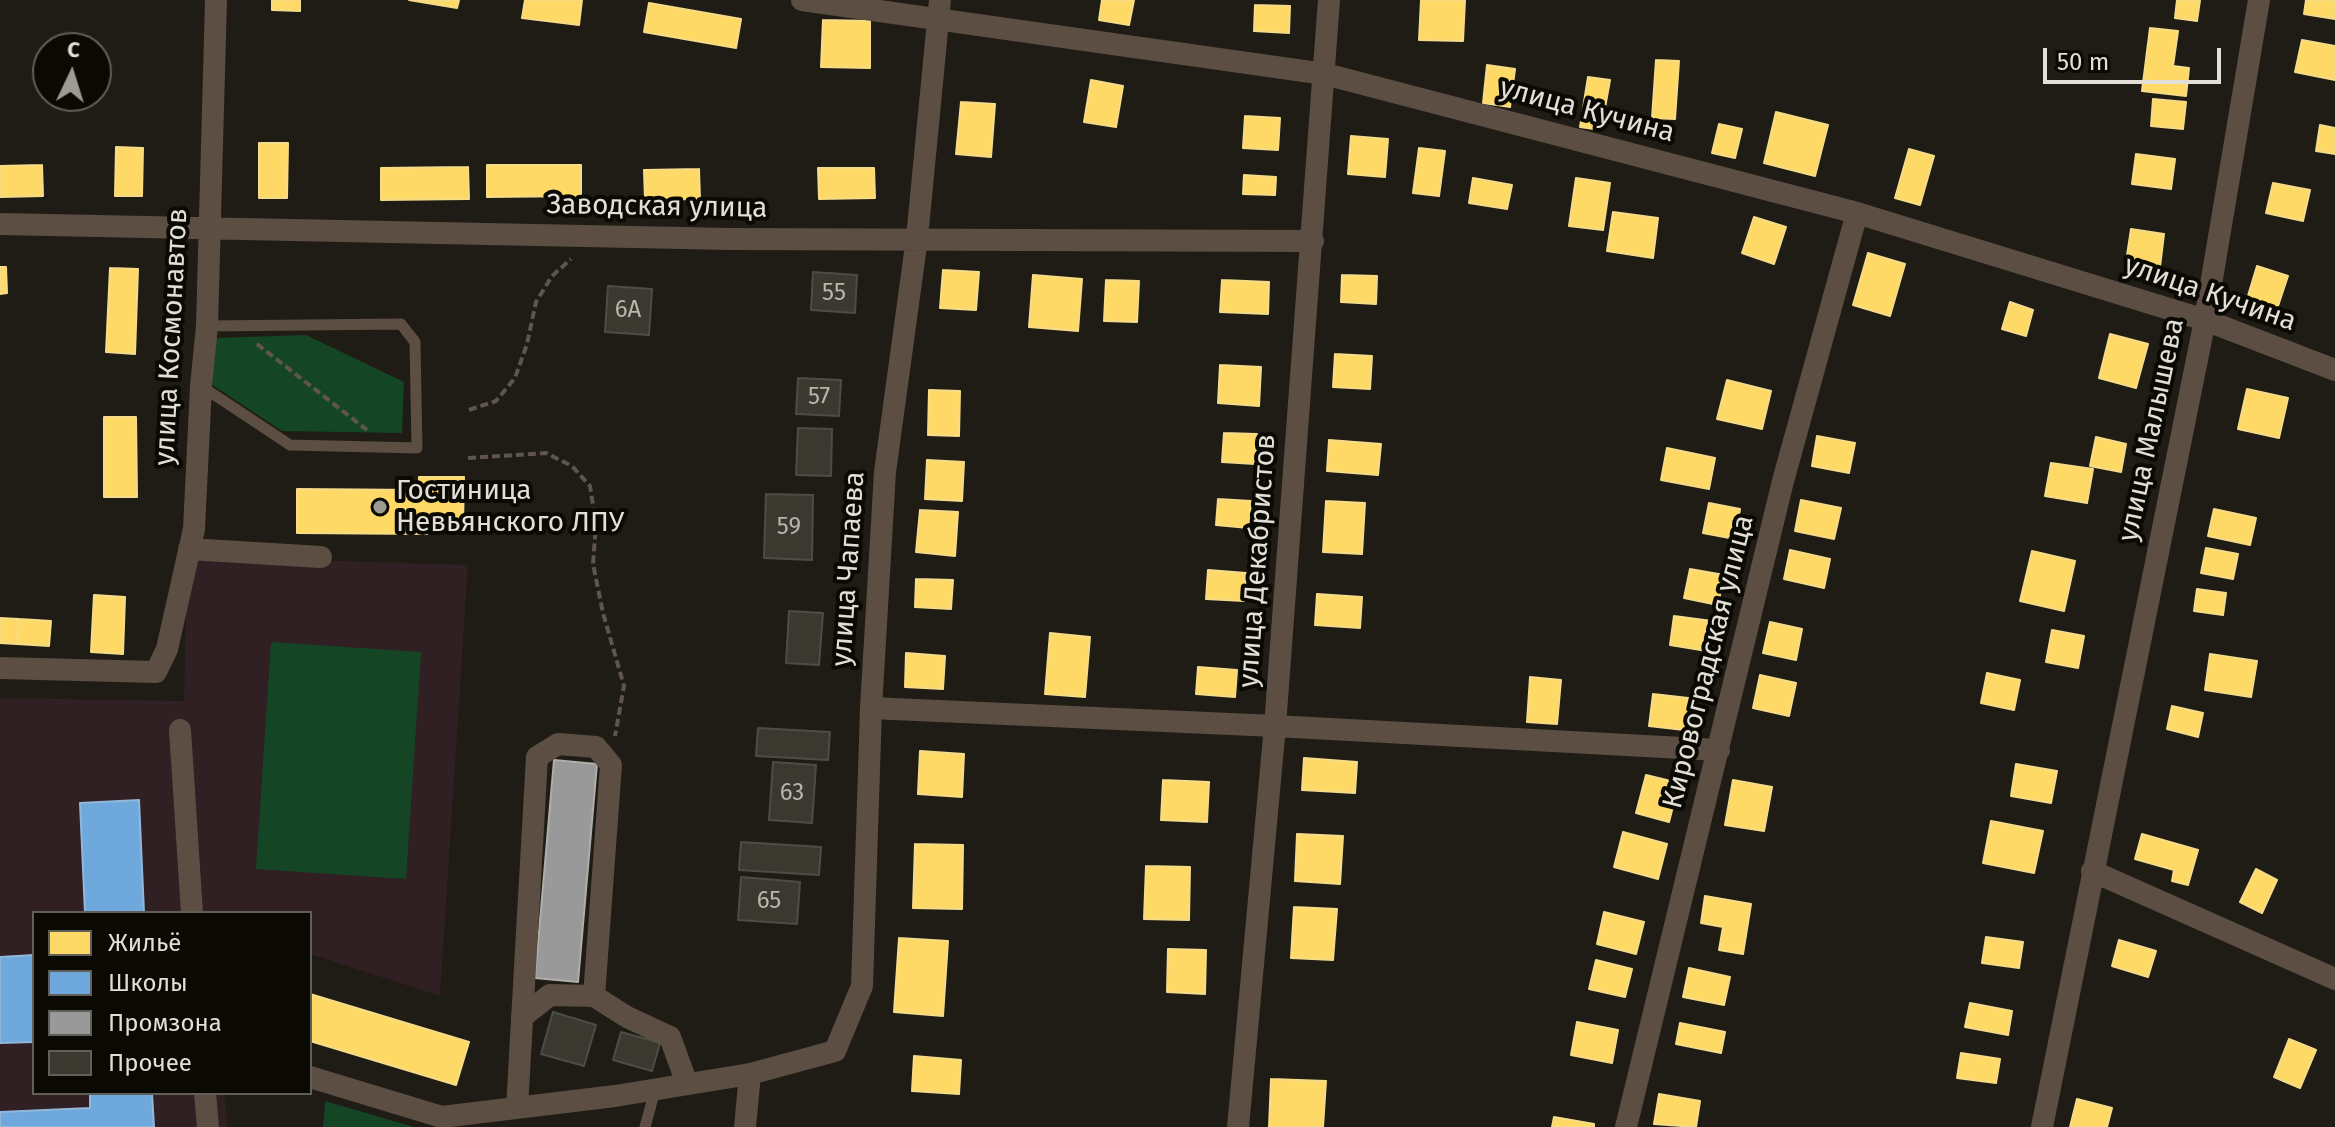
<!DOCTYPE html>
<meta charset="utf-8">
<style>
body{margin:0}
#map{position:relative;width:2335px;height:1127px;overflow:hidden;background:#1e1c15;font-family:"Fira Sans",sans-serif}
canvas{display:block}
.legend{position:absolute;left:32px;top:911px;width:280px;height:184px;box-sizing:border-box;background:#0a0904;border:2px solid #605f58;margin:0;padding:10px 14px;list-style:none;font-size:24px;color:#e1dfd6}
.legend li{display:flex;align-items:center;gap:16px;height:40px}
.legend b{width:40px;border:2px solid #605f58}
.north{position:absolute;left:32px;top:32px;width:80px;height:80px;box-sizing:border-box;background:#0a0904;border:2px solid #605f58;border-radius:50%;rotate:4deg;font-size:22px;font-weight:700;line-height:32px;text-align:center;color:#e1dfd6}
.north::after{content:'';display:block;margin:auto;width:28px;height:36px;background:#9d9b92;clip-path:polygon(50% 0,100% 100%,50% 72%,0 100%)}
.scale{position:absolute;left:2043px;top:48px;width:178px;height:36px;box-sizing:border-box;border:4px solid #e1dfd6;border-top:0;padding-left:10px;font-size:24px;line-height:28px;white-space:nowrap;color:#e1dfd6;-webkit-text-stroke:6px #0a0904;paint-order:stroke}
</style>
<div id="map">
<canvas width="2335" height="1127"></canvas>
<ul class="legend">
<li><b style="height:22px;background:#ffd966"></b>Жильё</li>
<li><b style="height:22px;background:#6fa8dc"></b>Школы</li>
<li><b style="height:22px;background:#999"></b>Промзона</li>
<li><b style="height:22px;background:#3a382f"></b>Прочее</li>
</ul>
<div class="north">С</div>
<div class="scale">50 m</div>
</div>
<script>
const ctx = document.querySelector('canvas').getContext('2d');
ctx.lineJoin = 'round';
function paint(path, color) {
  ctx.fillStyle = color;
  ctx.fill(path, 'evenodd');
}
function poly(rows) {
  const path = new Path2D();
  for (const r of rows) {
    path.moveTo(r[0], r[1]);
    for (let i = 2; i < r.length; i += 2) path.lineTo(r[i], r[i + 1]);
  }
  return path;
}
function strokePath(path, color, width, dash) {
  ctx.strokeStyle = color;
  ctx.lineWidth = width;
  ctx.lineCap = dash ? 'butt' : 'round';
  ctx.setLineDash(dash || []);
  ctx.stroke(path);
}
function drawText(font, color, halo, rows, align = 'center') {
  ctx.font = font + ' "Fira Sans",sans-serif';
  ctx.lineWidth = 8;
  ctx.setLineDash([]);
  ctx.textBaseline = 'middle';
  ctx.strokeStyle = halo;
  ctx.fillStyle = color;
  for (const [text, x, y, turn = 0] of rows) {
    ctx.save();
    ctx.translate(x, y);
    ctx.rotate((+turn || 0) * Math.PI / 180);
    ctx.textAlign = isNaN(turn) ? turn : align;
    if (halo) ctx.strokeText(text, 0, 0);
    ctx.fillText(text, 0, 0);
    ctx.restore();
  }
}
paint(poly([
 [187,556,468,565,440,996,310,954,310,913,34,913,34,1093,224,1093,228,1127,0,1127,0,698,184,701]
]), '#301f23');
paint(poly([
 [306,335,404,382,402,433,282,431,211,384,215,338],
 [271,642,421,652,406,879,256,869],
 [325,1101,414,1127,323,1127]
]), '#144625');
const homes = poly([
 [272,0,300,0,300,11,272,10,272,0],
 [409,0,459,0,457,8,409,0],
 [525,0,582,0,579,25,522,18,525,0],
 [1102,0,1134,0,1129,25,1099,20,1102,0],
 [1421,0,1465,0,1463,41,1419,40,1421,0],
 [2177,0,2200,0,2197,21,2175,18,2177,0],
 [2306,0,2335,0,2335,19,2304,14,2306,0],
 [649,3,741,19,736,48,644,32,649,3],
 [1255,5,1290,6,1289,33,1254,31,1255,5],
 [823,20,870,21,870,68,821,67,823,20],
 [2150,28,2178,31,2173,66,2189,68,2186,96,2142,91,2150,28],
 [2302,40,2335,46,2335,80,2295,72,2302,40],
 [1656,60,1679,61,1675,119,1652,118,1656,60],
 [1487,65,1515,69,1510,107,1483,103,1487,65],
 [1588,77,1610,80,1601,130,1580,127,1588,77],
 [1091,80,1123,86,1116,127,1084,122,1091,80],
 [2153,99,2186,102,2183,129,2151,126,2153,99],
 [961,102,995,104,991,157,956,154,961,102],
 [1776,112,1828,125,1815,176,1764,163,1776,112],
 [1245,116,1280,118,1278,150,1243,148,1245,116],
 [1719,124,1742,129,1735,158,1712,153,1719,124],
 [2320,125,2335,128,2335,154,2316,151,2320,125],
 [1351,136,1388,139,1385,177,1348,174,1351,136],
 [259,143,288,143,287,198,259,198,259,143],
 [116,147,143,148,142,196,115,196,116,147],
 [1419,148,1445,151,1439,196,1413,193,1419,148],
 [1909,149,1934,156,1920,205,1895,198,1909,149],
 [2136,154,2175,159,2171,189,2132,184,2136,154],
 [42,165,43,196,0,197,0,166,42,165],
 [487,165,581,165,581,196,487,197,487,165],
 [468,167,469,199,381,200,381,168,468,167],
 [818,168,874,168,875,198,819,199,818,168],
 [699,169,700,199,645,200,644,170,699,169],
 [1244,175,1276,177,1275,195,1243,194,1244,175],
 [1473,178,1512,185,1507,209,1469,203,1473,178],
 [1576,178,1610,183,1603,230,1569,226,1576,178],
 [2273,183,2310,190,2303,221,2266,213,2273,183],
 [1613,212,1658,218,1653,258,1607,251,1613,212],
 [1754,217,1786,227,1774,264,1742,253,1754,217],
 [2131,229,2164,234,2160,267,2126,262,2131,229],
 [1868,253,1905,264,1890,316,1853,305,1868,253],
 [2257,266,2288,276,2277,309,2247,299,2257,266],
 [0,267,6,267,7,293,0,294,0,267],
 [110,268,138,269,135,354,106,352,110,268],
 [943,270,979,272,976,310,940,308,943,270],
 [1033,275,1082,279,1078,331,1029,327,1033,275],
 [1342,275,1377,276,1376,304,1341,302,1342,275],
 [1106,280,1139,281,1137,322,1104,321,1106,280],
 [1222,280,1269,282,1268,314,1220,312,1222,280],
 [2010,302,2033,310,2026,336,2002,329,2010,302],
 [2110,334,2148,344,2136,388,2099,378,2110,334],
 [1335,354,1372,356,1370,389,1333,387,1335,354],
 [1220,365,1261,367,1259,406,1218,403,1220,365],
 [1727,380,1771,391,1762,429,1717,419,1727,380],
 [2247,389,2288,398,2279,438,2238,429,2247,389],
 [929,390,960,391,959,436,928,435,929,390],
 [104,417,136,417,137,497,104,497,104,417],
 [1224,433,1257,434,1255,464,1222,462,1224,433],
 [1817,436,1855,443,1849,473,1812,466,1817,436],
 [2096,437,2126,444,2121,472,2090,466,2096,437],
 [1329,440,1381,444,1378,475,1327,471,1329,440],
 [1667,448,1715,458,1709,489,1661,480,1667,448],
 [927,460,964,462,962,501,925,499,927,460],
 [2051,463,2093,469,2087,503,2045,496,2051,463],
 [419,477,464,477,463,524,427,524,427,534,297,533,297,489,419,490,419,477],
 [1218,499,1251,501,1249,528,1216,525,1218,499],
 [1801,500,1841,508,1834,539,1795,531,1801,500],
 [1326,501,1365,503,1362,554,1323,552,1326,501],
 [1709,503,1740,509,1735,539,1703,533,1709,503],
 [2214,509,2256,518,2250,545,2208,536,2214,509],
 [920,510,958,512,955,556,916,552,920,510],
 [2206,548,2238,554,2233,579,2201,573,2206,548],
 [1790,550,1830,559,1824,588,1784,579,1790,550],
 [2032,551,2075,561,2064,611,2020,601,2032,551],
 [1690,569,1724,575,1718,605,1684,598,1690,569],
 [1208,570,1246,573,1244,601,1206,599,1208,570],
 [916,579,953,580,951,609,915,607,916,579],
 [2197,589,2226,593,2223,615,2194,611,2197,589],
 [1317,594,1362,597,1360,628,1315,625,1317,594],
 [94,595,125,597,123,654,91,652,94,595],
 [1674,616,1712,621,1707,651,1670,645,1674,616],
 [0,618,19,619,17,644,0,643,0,618],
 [19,619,51,621,49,646,17,644,19,619],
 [1770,622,1802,629,1796,660,1763,653,1770,622],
 [2052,630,2084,636,2078,668,2046,662,2052,630],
 [1050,633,1090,637,1085,697,1045,694,1050,633],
 [906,653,945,656,943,689,905,687,906,653],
 [2210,654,2257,661,2251,697,2205,690,2210,654],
 [1198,667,1237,670,1235,697,1196,694,1198,667],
 [1987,673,2020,680,2014,710,1981,703,1987,673],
 [1760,675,1796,683,1789,716,1753,708,1760,675],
 [1530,677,1561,680,1557,724,1527,722,1530,677],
 [1653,694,1697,699,1693,731,1649,726,1653,694],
 [2172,706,2203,713,2198,737,2167,729,2172,706],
 [920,751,964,754,962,797,918,794,920,751],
 [1304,758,1357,762,1355,793,1302,790,1304,758],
 [2016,764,2057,771,2051,803,2011,796,2016,764],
 [1646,775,1679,783,1669,822,1636,813,1646,775],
 [1163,780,1209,782,1207,822,1161,820,1163,780],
 [1733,780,1772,787,1764,831,1725,825,1733,780],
 [1991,821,2043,831,2034,873,1983,863,1991,821],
 [1623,832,1667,844,1658,879,1614,867,1623,832],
 [1297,834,1343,836,1340,884,1295,881,1297,834],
 [2142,834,2198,850,2188,885,2172,881,2174,870,2135,859,2142,834],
 [915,844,963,845,962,909,913,908,915,844],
 [1146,866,1190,867,1189,920,1144,919,1146,866],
 [2256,869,2277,880,2262,913,2240,902,2256,869],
 [1705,896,1751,904,1743,954,1719,950,1723,927,1701,923,1705,896],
 [1294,907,1337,909,1333,960,1291,958,1294,907],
 [1604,912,1644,922,1636,954,1597,944,1604,912],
 [1986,937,2023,942,2019,968,1982,963,1986,937],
 [899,938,948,941,943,1016,894,1012,899,938],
 [2119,940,2156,951,2148,977,2112,966,2119,940],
 [1168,949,1206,950,1205,994,1167,992,1168,949],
 [1596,960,1632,969,1625,997,1589,989,1596,960],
 [1689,968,1730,977,1724,1005,1683,997,1689,968],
 [310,994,469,1042,456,1085,310,1041,310,994],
 [1970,1003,2012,1011,2008,1035,1965,1027,1970,1003],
 [1577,1022,1618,1030,1612,1063,1571,1055,1577,1022],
 [1680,1023,1725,1032,1721,1053,1676,1044,1680,1023],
 [2289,1039,2316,1050,2300,1088,2274,1077,2289,1039],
 [1961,1053,2000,1059,1996,1083,1957,1078,1961,1053],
 [914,1056,961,1060,959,1094,912,1091,914,1056],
 [1271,1079,1326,1081,1323,1127,1269,1127,1271,1079],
 [1659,1094,1700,1101,1696,1127,1654,1124,1659,1094],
 [2077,1099,2112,1108,2107,1127,2070,1127,2077,1099],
 [1554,1117,1594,1124,1594,1127,1552,1127,1554,1117]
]);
paint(homes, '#ffd966');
strokePath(homes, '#f6db88', 2);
const schools = poly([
 [139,800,144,913,85,913,80,803,139,800],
 [34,955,34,1042,0,1043,0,957,34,955],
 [90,1093,152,1093,154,1127,0,1127,0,1112,90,1108,90,1093]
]);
paint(schools, '#6fa8dc');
strokePath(schools, '#91b8da', 2);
const industry = poly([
 [554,760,597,764,578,982,535,978,554,760]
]);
paint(industry, '#999');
strokePath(industry, '#afaeab', 2);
const building = poly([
 [813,272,857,275,855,313,811,310,813,272],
 [608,286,652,289,649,335,605,332,608,286],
 [798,378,841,380,839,416,796,414,798,378],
 [798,428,832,429,831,476,796,475,798,428],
 [766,494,813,495,812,560,764,558,766,494],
 [789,611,823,613,819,665,786,663,789,611],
 [758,728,830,732,828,760,756,756,758,728],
 [773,762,816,765,812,823,769,820,773,762],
 [741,842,821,847,819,875,739,870,741,842],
 [741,877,800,882,797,924,738,920,741,877],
 [553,1012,596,1025,584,1066,541,1054,553,1012],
 [621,1032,660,1043,652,1071,613,1060,621,1032]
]);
paint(building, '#3a382f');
strokePath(building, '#4e4c46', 2);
strokePath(poly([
 [257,344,367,430],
 [469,410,496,401,515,378,527,344,536,302,552,276,571,259],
 [468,458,546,453,572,466,590,486,596,524,593,564,603,613,624,686,615,736]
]), '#5f554c', 4, [8, 4]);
strokePath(poly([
 [201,386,290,445,417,448,415,342,401,324,207,326],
 [645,1127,655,1090]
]), '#5c4e42', 11);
strokePath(poly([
 [802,0,1325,74,1857,213,2205,320,2335,370],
 [0,224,730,239,1313,241],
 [189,549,321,557],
 [0,668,156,672,167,649,194,529,201,386,207,326,216,0],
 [871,708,1275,726,1719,750],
 [180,730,192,913],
 [2092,871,2335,979],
 [522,1017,550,995,594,996,627,1017,670,1037,687,1084],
 [310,1077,442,1117,615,1096,750,1074,835,1051,862,986,871,708,885,472,917,238,940,0],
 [205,1093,208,1127],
 [517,1108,537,757,558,744,596,747,611,765,594,996],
 [745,1127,750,1074],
 [1238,1127,1275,726,1329,0],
 [1626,1127,1783,481,1857,213],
 [2042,1127,2205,320,2259,0]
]), '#5c4e42', 22);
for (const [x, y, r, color] of [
 [380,507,8,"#9d9b92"]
]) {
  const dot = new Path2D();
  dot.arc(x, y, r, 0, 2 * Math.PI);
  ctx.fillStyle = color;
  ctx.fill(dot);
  strokePath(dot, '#0a0904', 3);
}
drawText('24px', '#b7b5ac', null, [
 ["55",834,293],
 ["6А",628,310],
 ["57",819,397],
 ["59",789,527],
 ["63",792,793],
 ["65",769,901]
]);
drawText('28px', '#e1dfd6', '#0a0904', [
 ["улица Кучина",1587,111,15],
 ["Заводская улица",657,207,1],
 ["улица Кучина",2210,294,19],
 ["улица Космонавтов",172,337,-87],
 ["улица Малышева",2152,430,-78],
 ["улица Декабристов",1258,561,-86],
 ["улица Чапаева",849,569,-86],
 ["Кировоградская улица",1709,662,-76]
]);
drawText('28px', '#e1dfd6', '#0a0904', [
 ["Гостиница",396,491],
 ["Невьянского ЛПУ",396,523]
], 'left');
</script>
